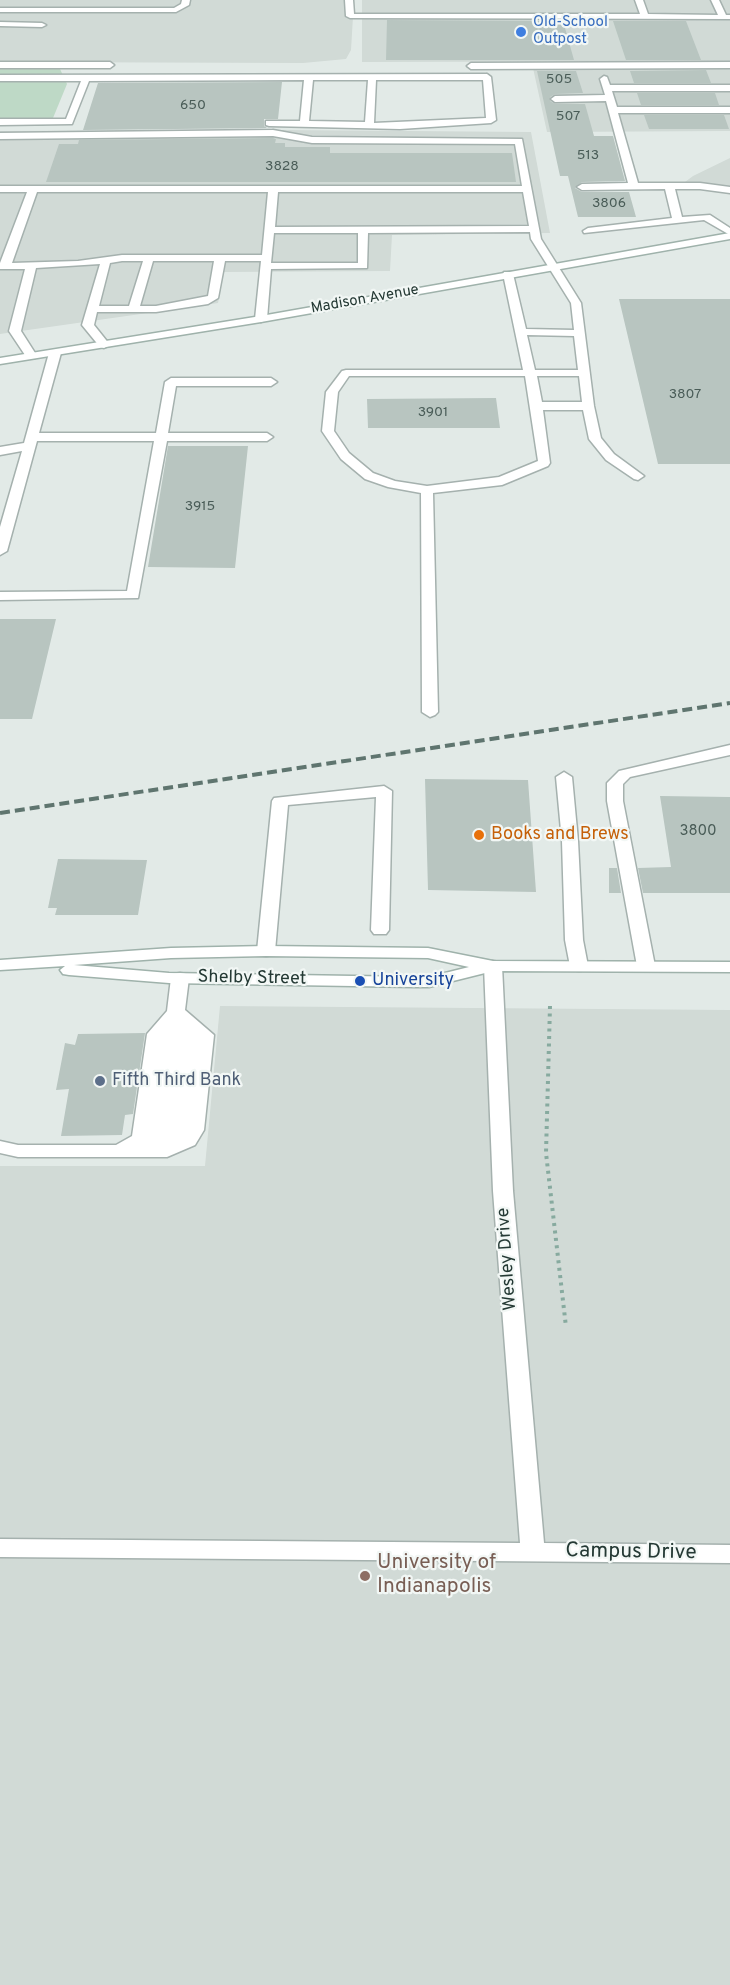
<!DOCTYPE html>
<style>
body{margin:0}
canvas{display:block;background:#e2eae7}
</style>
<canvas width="730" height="1985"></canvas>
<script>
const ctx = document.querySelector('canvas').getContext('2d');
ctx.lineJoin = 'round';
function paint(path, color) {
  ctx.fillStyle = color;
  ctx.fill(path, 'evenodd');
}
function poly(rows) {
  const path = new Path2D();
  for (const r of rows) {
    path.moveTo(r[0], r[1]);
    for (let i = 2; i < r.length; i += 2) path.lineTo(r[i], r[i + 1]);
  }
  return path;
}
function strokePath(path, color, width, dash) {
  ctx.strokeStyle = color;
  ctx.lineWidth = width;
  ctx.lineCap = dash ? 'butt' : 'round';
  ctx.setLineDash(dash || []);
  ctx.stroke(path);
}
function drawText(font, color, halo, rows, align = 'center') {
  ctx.font = font + ' Overpass,sans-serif';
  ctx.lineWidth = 4.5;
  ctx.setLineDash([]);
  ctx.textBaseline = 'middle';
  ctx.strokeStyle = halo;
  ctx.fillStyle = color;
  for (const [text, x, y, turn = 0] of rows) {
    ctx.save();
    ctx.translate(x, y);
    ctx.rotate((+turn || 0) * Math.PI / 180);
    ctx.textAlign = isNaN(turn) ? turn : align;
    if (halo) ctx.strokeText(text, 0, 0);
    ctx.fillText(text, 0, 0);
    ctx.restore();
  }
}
paint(poly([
 [0,0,354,0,351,50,346,59,303,63,0,62],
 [362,0,730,0,730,61,362,62],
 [730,67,730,131,547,132,533,68],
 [281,130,531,132,550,233,392,235,390,271,224,272,218,303,0,334,0,131],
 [730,158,730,190,685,182,693,176],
 [220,1006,730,1010,730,1985,0,1985,0,1166,205,1166]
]), '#d1dad6');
paint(poly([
 [0,69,60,69,67,84,53,118,44,126,0,126]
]), '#bed9c6');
paint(poly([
 [387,20,563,21,574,60,386,60],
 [613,21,686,21,701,60,626,60],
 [706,70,711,83,634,83,630,71],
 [537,71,576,71,583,93,555,94,550,97,550,101,555,104,585,104,594,136,613,136,625,181,582,182,575,188,582,192,629,192,636,217,578,217,568,176,560,176],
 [282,82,278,119,264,119,264,126,267,128,83,130,98,83],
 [637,93,715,93,719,105,641,105],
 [644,115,724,115,729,129,649,129],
 [273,138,276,139,275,143,285,143,285,147,330,147,330,153,512,153,516,182,46,182,59,144,78,144,79,140],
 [619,299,730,299,730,464,658,464],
 [496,398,500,428,368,428,367,399],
 [168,446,248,446,235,568,148,567],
 [0,619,56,619,32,719,0,719],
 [425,779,528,780,536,892,428,890],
 [660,796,730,797,730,893,643,893,638,868,671,867],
 [58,859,147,860,138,915,55,915,57,908,48,908],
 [609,868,617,868,621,893,609,893],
 [145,1033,133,1114,125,1115,122,1135,61,1136,69,1089,56,1090,65,1043,75,1045,78,1034]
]), '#b8c5c0');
const lane = poly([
 [182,0,190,0,189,5,176,12,0,12,0,8,174,8,181,4,182,0],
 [345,0,353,0,354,14,640,14,635,0,643,0,648,14,718,15,711,0,719,0,726,15,730,15,730,19,350,18,346,16,345,0],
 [0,22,42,23,46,25,42,27,0,26,0,22],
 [0,62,110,62,114,65,110,68,0,68,0,62],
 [730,62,730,68,471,69,467,66,471,63,730,62],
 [487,74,491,77,496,120,491,123,400,129,269,126,266,125,266,121,300,121,304,80,89,81,72,124,0,125,0,119,66,119,81,81,0,81,0,75,487,74],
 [313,80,368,80,365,122,309,121,313,80],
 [376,80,483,80,486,118,374,123,376,80],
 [604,76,607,77,610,85,730,85,730,91,612,91,617,107,730,107,730,113,618,113,638,183,700,183,730,187,730,193,700,189,675,189,682,217,710,215,730,228,730,235,704,220,584,233,583,231,588,228,672,218,665,189,582,190,577,187,582,184,628,183,606,101,555,102,551,99,555,96,605,95,600,79,604,76],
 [273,130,312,137,522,139,541,239,581,303,594,406,601,438,614,454,644,476,638,480,634,479,606,460,589,439,583,410,543,410,550,463,548,466,502,485,433,493,438,712,435,715,430,717,422,712,421,493,388,487,365,479,341,459,322,431,326,392,342,371,346,370,523,370,503,274,504,272,512,272,513,274,526,329,574,330,571,303,531,239,530,232,368,233,367,268,271,269,267,319,261,322,255,319,261,261,225,261,218,298,208,304,156,312,97,312,94,325,110,345,104,348,100,347,82,325,100,264,36,268,21,331,37,356,35,358,27,358,9,331,25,269,0,269,0,263,27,192,0,192,0,186,522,186,515,144,312,143,273,136,0,139,0,133,273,130],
 [37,192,268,192,262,255,122,255,78,261,12,263,37,192],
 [278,192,523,192,529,226,275,227,278,192],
 [274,233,358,233,358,263,271,263,274,233],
 [122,261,143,261,129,306,99,306,110,263,122,261],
 [153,261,214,261,208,296,156,306,140,306,153,261],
 [527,335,574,336,578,370,535,370,527,335],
 [349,376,525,376,538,461,499,477,427,486,395,481,373,473,349,453,334,431,338,392,349,376],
 [537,376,579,376,582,402,542,402,537,376],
 [55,350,61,353,39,433,156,433,165,382,171,378,271,378,277,382,271,386,176,386,168,433,267,433,273,437,267,441,167,441,138,598,0,600,0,592,127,591,154,441,37,441,7,551,0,555,0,527,22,451,0,455,0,447,24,443,49,353,55,350],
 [730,745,730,755,630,777,623,784,623,801,655,966,652,970,640,970,637,966,607,801,607,783,619,771,730,745],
 [564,772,572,777,578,841,583,940,588,966,585,970,579,971,573,970,570,966,565,940,562,841,556,777,564,772],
 [384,786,392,791,389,930,386,934,374,934,371,930,376,797,288,805,275,951,272,955,266,956,260,955,257,951,272,801,274,798,384,786],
 [180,973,186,974,189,978,185,1010,214,1035,204,1130,195,1145,167,1157,18,1157,0,1153,0,1141,18,1145,116,1145,132,1136,147,1034,167,1011,171,978,174,974,180,973]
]);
const street = poly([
 [493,961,499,962,502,966,513,1191,544,1543,730,1545,730,1563,0,1557,0,1539,520,1543,493,1191,484,966,487,962,493,961]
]);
const secondary = poly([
 [730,233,730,239,261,322,0,364,0,358,261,316,730,233],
 [266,946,428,948,493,961,730,962,730,972,493,971,429,987,415,987,169,983,69,975,63,974,60,970,65,966,0,970,0,960,171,948,266,946],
 [266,956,428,958,469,967,429,977,415,977,169,973,74,965,171,958,266,956]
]);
strokePath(lane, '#a5b1ae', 3);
strokePath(street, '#a5b1ae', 3);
strokePath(secondary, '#9fb2ab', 3);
strokePath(poly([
 [550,1006,546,1153,566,1327]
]), '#87aa9f', 4, [3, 4.5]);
paint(lane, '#fff');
paint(street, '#fff');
paint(secondary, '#fff');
strokePath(poly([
 [0,813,730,703]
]), '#5f756f', 4, [10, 5]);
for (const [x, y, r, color] of [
 [521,32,6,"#3f7fe0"],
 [479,835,6,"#e8710a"],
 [360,981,6,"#1a4fb4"],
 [100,1081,6,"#5c6f8a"],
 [365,1576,6,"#8d6e63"]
]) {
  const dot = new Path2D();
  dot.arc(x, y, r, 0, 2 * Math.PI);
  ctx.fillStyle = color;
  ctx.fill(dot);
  strokePath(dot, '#f2f7f5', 2);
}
drawText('14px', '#495c57', null, [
 ["505",559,80],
 ["650",193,106],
 ["507",568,117],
 ["513",588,156],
 ["3828",282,167],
 ["3806",609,204],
 ["3807",685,395],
 ["3901",433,413],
 ["3915",200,507]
]);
drawText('15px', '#366cbe', '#f2f7f5', [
 ["Old-School",533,23],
 ["Outpost",533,40]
], 'left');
drawText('15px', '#243934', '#f2f7f5', [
 ["Madison Avenue",365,300,-10]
]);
drawText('15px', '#495c57', null, [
 ["3800",698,832]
]);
drawText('18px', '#c56008', '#f2f7f5', [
 ["Books and Brews",491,835]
], 'left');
drawText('18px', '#243934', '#f2f7f5', [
 ["Shelby Street",252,979,1],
 ["Wesley Drive",508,1259,-94]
]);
drawText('18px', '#164399', '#f2f7f5', [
 ["University",372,981]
], 'left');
drawText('18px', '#4e5e75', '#f2f7f5', [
 ["Fifth Third Bank",112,1081]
], 'left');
drawText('21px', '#243934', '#f2f7f5', [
 ["Campus Drive",631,1553,1]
]);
drawText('21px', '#785e54', '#f2f7f5', [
 ["University of",377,1564],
 ["Indianapolis",377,1588]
], 'left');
</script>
